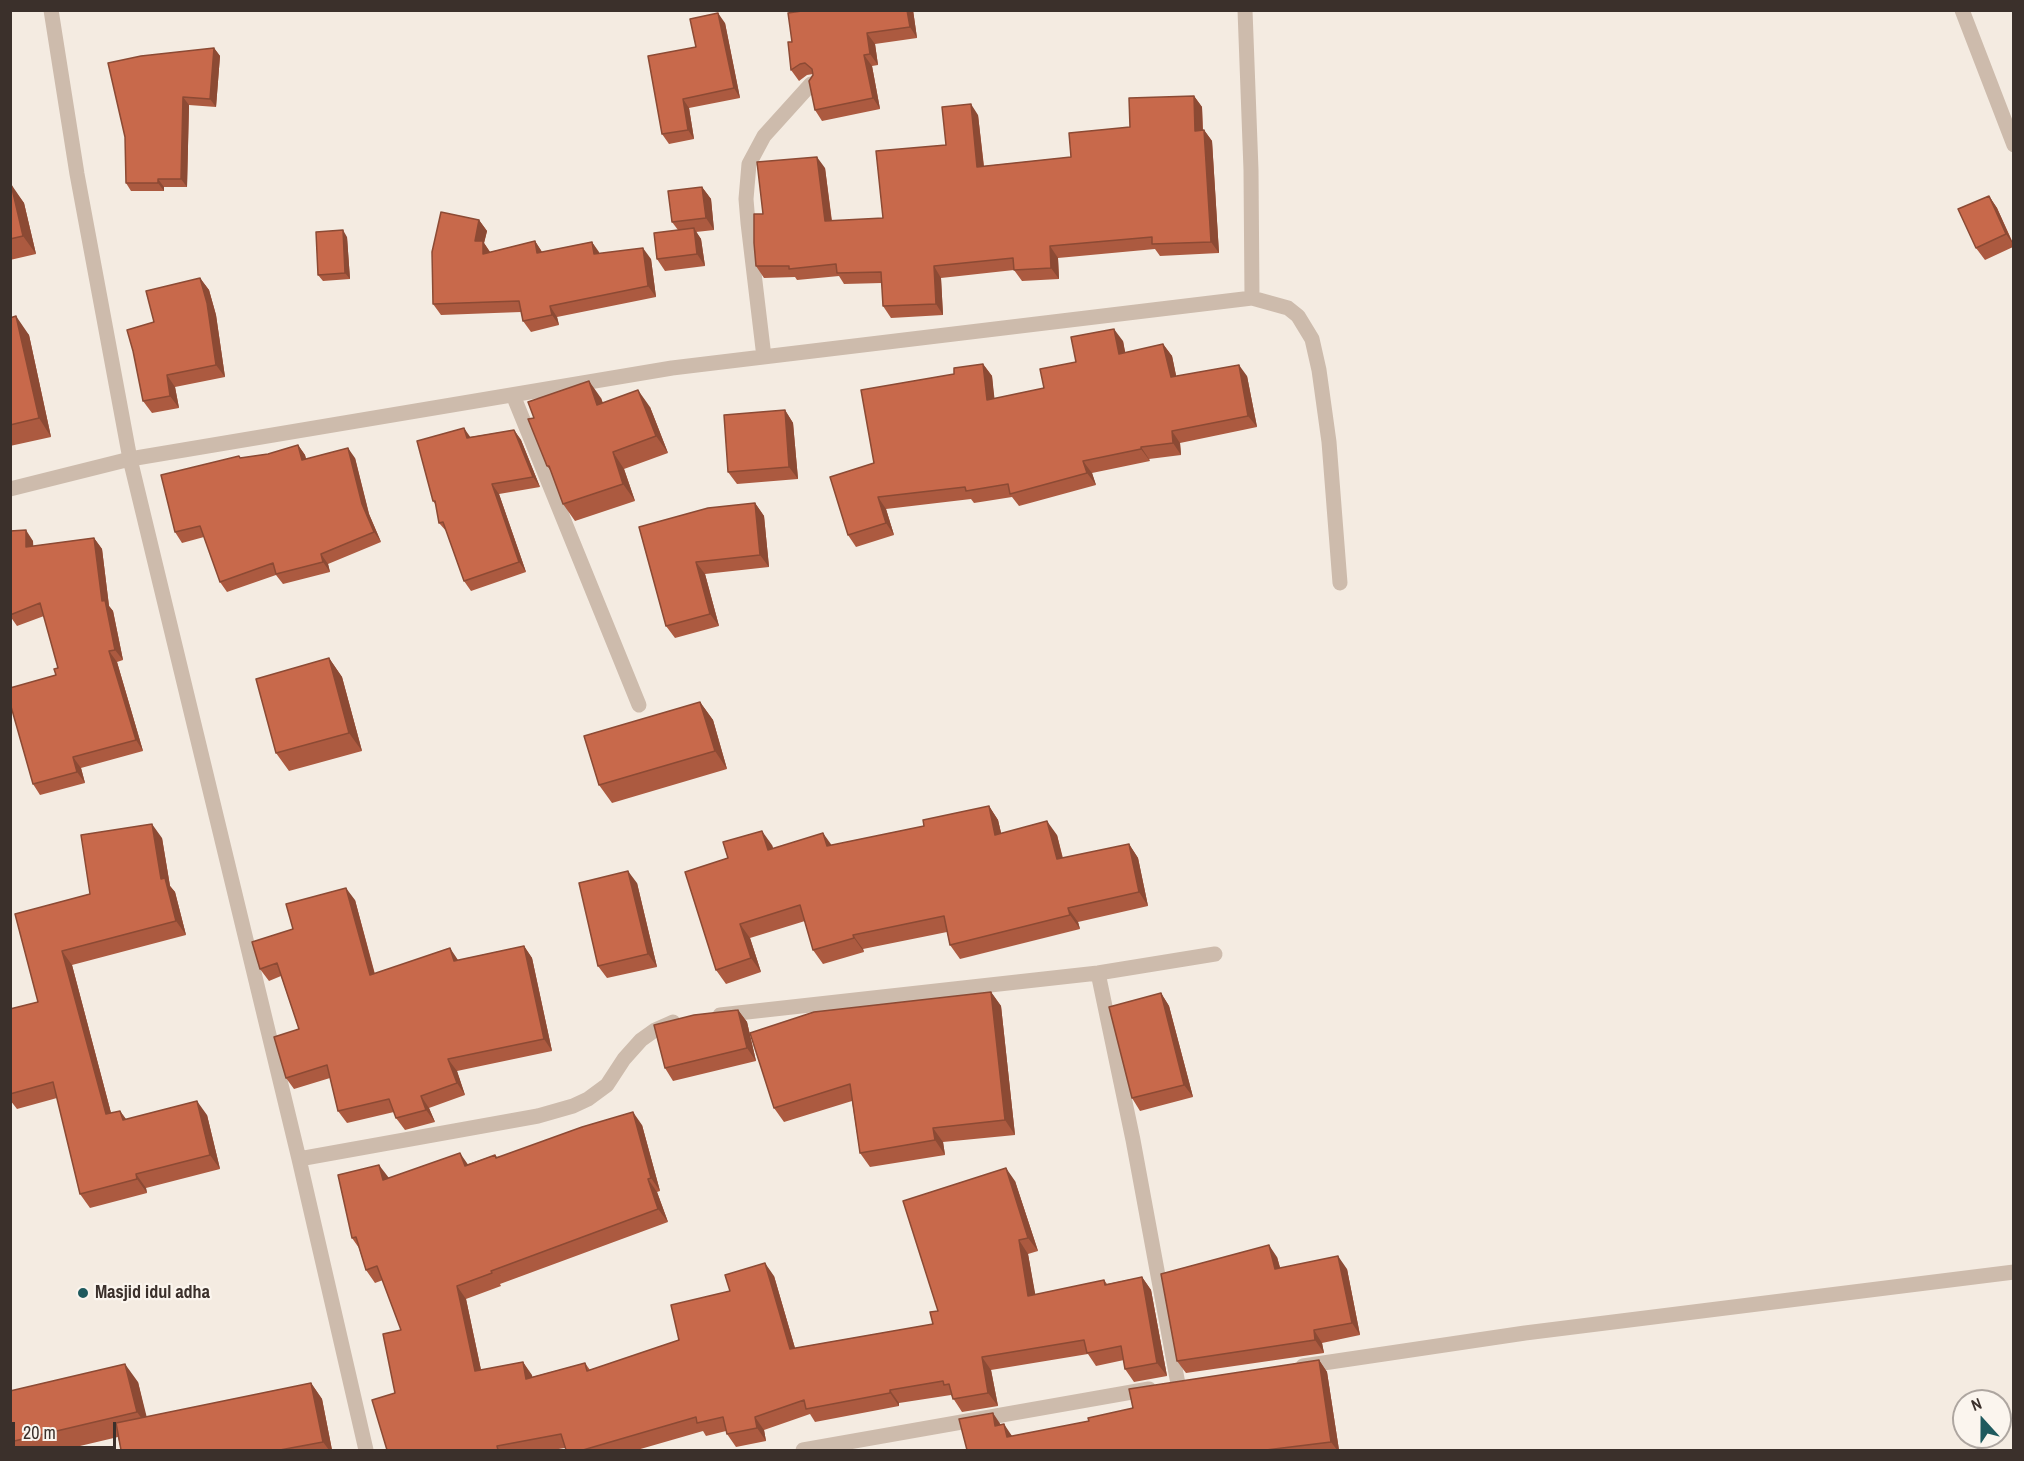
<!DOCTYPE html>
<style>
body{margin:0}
#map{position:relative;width:2024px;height:1461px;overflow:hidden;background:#f4ebe1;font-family:"Archivo Narrow",sans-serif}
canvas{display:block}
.frame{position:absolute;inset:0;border:12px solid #3b302b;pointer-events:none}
.north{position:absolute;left:1952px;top:1389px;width:60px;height:60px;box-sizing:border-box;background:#fbf5ee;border:2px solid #aea6a0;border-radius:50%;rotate:339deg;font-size:16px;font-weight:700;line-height:24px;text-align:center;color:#3b302b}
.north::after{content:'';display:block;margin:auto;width:21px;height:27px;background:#1f5a5e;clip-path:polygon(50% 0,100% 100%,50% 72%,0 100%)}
.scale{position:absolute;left:12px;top:1422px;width:104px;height:27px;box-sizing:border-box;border:3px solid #3b302b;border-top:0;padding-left:8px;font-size:18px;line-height:21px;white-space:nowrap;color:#3b302b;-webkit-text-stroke:4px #fbf5ee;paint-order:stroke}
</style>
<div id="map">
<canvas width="2024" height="1461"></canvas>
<div class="frame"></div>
<div class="north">N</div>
<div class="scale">20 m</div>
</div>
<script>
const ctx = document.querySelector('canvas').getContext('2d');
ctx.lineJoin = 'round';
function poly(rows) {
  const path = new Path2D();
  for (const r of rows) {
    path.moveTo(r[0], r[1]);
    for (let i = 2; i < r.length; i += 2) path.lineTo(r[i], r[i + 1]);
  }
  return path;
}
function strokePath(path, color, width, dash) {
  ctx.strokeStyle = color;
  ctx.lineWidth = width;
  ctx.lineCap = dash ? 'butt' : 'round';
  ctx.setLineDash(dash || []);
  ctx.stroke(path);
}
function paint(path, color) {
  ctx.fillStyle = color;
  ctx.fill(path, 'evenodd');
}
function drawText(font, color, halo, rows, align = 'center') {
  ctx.font = font + ' "Archivo Narrow",sans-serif';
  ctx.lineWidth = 4.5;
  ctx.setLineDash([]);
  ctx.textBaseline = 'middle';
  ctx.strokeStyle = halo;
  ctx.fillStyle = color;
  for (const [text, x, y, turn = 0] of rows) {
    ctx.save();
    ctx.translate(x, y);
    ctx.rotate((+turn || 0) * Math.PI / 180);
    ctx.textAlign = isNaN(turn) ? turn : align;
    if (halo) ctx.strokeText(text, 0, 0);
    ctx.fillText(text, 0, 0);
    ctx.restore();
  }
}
strokePath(poly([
 [51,10,77,174,130,459,672,368,1252,298,1251,170,1245,10],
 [1962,10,2014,145],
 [1252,298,1288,308,1298,316,1312,339,1319,370,1329,442,1340,583],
 [764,357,748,223,746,199,749,164,764,136,811,84],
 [513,395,639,705],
 [10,489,130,459,299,1159,366,1450],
 [1098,973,1133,1140,1178,1384],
 [720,1015,1098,973,1215,954],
 [299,1159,538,1116,573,1106,588,1099,607,1085,624,1059,641,1040,655,1030,673,1022],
 [1303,1366,1525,1333,2014,1272],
 [803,1450,1149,1389]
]), '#cdbbac', 15);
paint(poly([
 [809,10,913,10,917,38,875,44,878,65,872,66,880,109,822,121,815,110,813,74,807,75,799,81,791,70,792,42],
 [725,23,740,98,689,108,694,139,669,144,662,134,696,47],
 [214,48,220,56,216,107,189,105,187,187,164,187,164,191,131,191,126,183],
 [1194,96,1202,107,1203,130,1204,130,1212,141,1219,253,1160,256,1155,249,1058,258,1059,279,1022,281,1014,270,941,278,943,315,891,318,883,306,882,283,844,284,839,276,797,280,795,277,764,278,756,266,763,214,825,168,832,221,883,218,946,145,978,115,984,166,1071,157],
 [10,185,24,203,36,254,10,260],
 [702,187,711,199,714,230,696,232,701,239,705,266,665,271,657,259,678,230,672,222],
 [1989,196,1997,208,2013,243,2013,247,1985,260,1976,248],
 [479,220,487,231,484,243,490,252,535,241,542,252,592,242,599,254,651,259,656,297,557,317,559,325,531,332,523,321,521,312,441,315,433,304],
 [347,237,350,279,323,281,318,275],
 [200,278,209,290,216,315,225,377,175,387,179,408,152,413,143,401,154,322],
 [10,318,29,335,51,437,10,446],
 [1123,341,1125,353,1163,344,1172,356,1176,376,1247,376,1257,427,1180,443,1181,455,1149,459,1150,461,1092,473,1096,485,1019,506,1012,497,974,503,971,499,886,509,894,535,856,547,848,535,874,463,954,374,983,364,992,376,994,399,1044,388,1076,362],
 [601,398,603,403,650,407,668,453,624,469,635,501,575,521,563,504,552,472,547,466,534,418],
 [785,410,793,423,798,479,737,484,728,472],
 [514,430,521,440,540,487,499,494,526,572,471,591,464,581,447,532,439,523,436,505,433,501,470,437],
 [298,445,305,455,306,459,355,458,369,514,381,542,328,564,330,572,283,584,276,575,227,592,220,582,204,537,182,543,175,532,239,456,240,458,268,454],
 [755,503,764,516,769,567,705,574,719,626,675,638,666,626,639,527],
 [10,531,33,541,33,546,94,538,102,549,109,606,113,611,123,660,117,662,143,751,81,768,85,783,40,795,33,784,58,668,44,616,17,626,10,616],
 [329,658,342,677,362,751,289,771,276,753],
 [700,702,713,720,727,769,612,803,599,785],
 [989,806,998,820,1001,833,1057,835,1063,858,1129,844,1138,858,1148,906,1078,922,1080,929,960,959,950,945,947,932,863,949,864,952,823,964,813,950,805,921,750,938,761,972,726,984,716,970,772,845,773,848,832,845,924,826],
 [162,838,170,886,175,892,186,935,72,965,111,1113,120,1111,126,1119,207,1115,220,1169,146,1188,147,1193,90,1208,80,1194,57,1098,17,1109,10,1100,10,1009,38,1002,90,894],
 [637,883,657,967,607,978,598,966],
 [355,900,375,974,458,960,524,946,532,958,552,1051,457,1071,465,1095,429,1108,435,1122,405,1130,396,1118,394,1112,347,1123,338,1111,330,1078,294,1089,286,1078,299,1029,281,976,269,981,260,969,293,929],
 [991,992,1001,1006,1015,1135,943,1142,945,1155,870,1167,860,1153,852,1101,784,1122,774,1108],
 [1161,993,1169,1006,1193,1097,1140,1111,1132,1098],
 [738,1010,747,1022,756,1061,673,1081,665,1068],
 [642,1125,660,1191,657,1192,668,1222,500,1284,501,1286,466,1299,481,1370,523,1362,532,1377,585,1363,590,1370,679,1340,730,1291,774,1276,795,1348,933,1324,938,1311,1015,1181,1038,1251,1028,1254,1035,1295,1104,1280,1107,1284,1142,1277,1151,1290,1167,1376,1134,1382,1125,1369,1124,1360,1096,1366,1088,1354,991,1370,998,1406,962,1412,951,1395,899,1403,899,1406,815,1422,810,1414,764,1430,766,1441,736,1447,727,1434,726,1431,706,1436,703,1431,637,1450,566,1450,565,1448,552,1450,387,1450,395,1393,401,1330,383,1280,375,1283,366,1270,359,1248,352,1238,389,1178,468,1164,495,1155,497,1157],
 [1277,1257,1280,1268,1347,1269,1360,1335,1322,1343,1324,1353,1186,1373,1177,1361],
 [1319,1360,1327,1372,1339,1450,967,1450,1001,1424,1012,1436,1089,1421,1133,1408],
 [138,1382,146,1417,311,1383,322,1399,332,1450,121,1450,118,1437,63,1450,10,1450,10,1391]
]), '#ac5a40');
paint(poly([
 [907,10,913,10,917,38,910,27],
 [718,13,725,23,740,98,734,88],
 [867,33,875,44,878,65,870,54],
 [214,48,220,56,216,107,210,99],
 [864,55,872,66,880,109,873,98],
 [1194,96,1202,107,1203,142,1195,131],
 [183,97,189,105,187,187,181,179],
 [683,99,689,108,694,139,688,130],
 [971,104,978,115,985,178,977,167],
 [1204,130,1212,141,1219,253,1211,242],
 [817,157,825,168,833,232,825,221],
 [158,179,164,187,164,191,158,183],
 [11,184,24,203,36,254,23,236],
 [702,187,711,199,714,230,706,218],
 [1989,196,1997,208,2013,244,2006,234],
 [479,220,487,231,484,243,490,252,490,264,475,241],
 [694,228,701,239,705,266,697,254],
 [343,230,347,237,350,279,345,273],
 [535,241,542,252,537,253],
 [592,242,599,252,601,265,594,254],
 [1050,246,1058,258,1059,279,1051,268],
 [643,248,651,259,656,297,648,286],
 [934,266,941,278,943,315,936,304],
 [200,278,209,290,216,315,225,377,216,365],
 [550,306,557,317,559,325,552,315],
 [16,316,29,335,51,437,39,418],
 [1114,329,1123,341,1128,366,1119,354],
 [1163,344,1172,356,1179,389,1171,377],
 [983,364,992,376,996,412,987,400],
 [1239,365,1247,376,1257,427,1248,416],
 [167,375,175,387,179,408,170,396],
 [589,381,601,398,609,422,597,405],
 [638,390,650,407,668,453,656,436],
 [785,410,793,423,798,479,789,467],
 [464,428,471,438,467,438],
 [514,430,521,440,540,487,533,477],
 [1172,431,1180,443,1181,455,1173,443],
 [298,445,305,455,309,470,302,460],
 [1141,447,1149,459,1150,461,1141,449],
 [348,448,355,458,369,514,381,542,374,532,362,504],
 [613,452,624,469,635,501,623,484],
 [1083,461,1092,473,1096,485,1087,473],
 [492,484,499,494,526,572,519,562],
 [878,497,886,509,894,535,886,523],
 [755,503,764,516,769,567,760,555],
 [26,530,33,541,34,558,26,547],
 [94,538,102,549,109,606,113,611,123,660,115,650,102,601],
 [321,554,328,564,330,572,323,562],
 [696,562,705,574,719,626,710,614],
 [109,651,117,662,143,751,136,740],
 [329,658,342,677,362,751,349,733],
 [700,702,713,720,727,769,715,751],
 [73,757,81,768,85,783,77,772],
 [989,806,998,820,1005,849,995,835],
 [1047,821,1057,835,1066,873,1057,859],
 [152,824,162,838,170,886,175,892,186,935,176,921,161,879],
 [762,831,772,845,778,864,768,850],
 [823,833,833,847,827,846],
 [1129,844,1138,858,1148,906,1139,892],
 [628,871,637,883,657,967,648,954],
 [346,888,355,900,378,987,370,975],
 [1068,908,1078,922,1080,929,1070,915],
 [740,924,750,938,761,972,751,958],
 [853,935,863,949,864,952,854,938],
 [524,946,532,958,552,1051,544,1039],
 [450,948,458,960,454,961],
 [62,951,72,965,115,1128,106,1114],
 [991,992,1001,1006,1015,1135,1005,1120],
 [1161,993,1169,1006,1193,1097,1184,1085],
 [738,1010,747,1022,756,1061,747,1048],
 [448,1059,457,1071,465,1095,457,1083],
 [421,1096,429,1108,435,1122,426,1110],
 [197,1101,207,1115,220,1169,210,1155],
 [120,1111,130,1125,123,1120],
 [633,1112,642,1125,660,1191,651,1178],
 [933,1128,943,1142,945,1155,935,1140],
 [460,1153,469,1166,465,1166],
 [379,1165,389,1178,392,1193,383,1180],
 [1006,1168,1015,1181,1038,1251,1028,1238],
 [136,1174,146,1188,147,1193,137,1179],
 [648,1179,657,1192,668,1222,658,1209],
 [1019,1240,1028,1254,1038,1309,1028,1296],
 [1269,1245,1277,1257,1284,1281,1275,1269],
 [1338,1256,1347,1269,1360,1335,1352,1323],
 [765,1263,774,1276,799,1362,790,1349],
 [1142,1277,1151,1290,1167,1376,1157,1363],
 [457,1286,466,1299,484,1384,475,1371],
 [1314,1330,1322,1343,1324,1353,1315,1340],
 [982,1357,991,1370,998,1406,988,1393],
 [1319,1360,1327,1372,1339,1450,1337,1450,1331,1442],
 [523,1362,532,1375,535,1392,526,1379],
 [125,1364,138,1382,150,1430,137,1412],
 [311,1383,322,1399,332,1450,329,1450,323,1442],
 [890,1390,899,1403,899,1406,890,1393],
 [993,1413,1001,1425,995,1426],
 [755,1417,764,1430,766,1441,757,1428],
 [1004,1424,1012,1436,1007,1437]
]), '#8c4a34');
const building = poly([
 [809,10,907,10,910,27,867,33,870,54,864,55,873,98,815,110,809,81,813,75,812,69,805,63,800,64,791,70,788,42,792,42,788,13,809,10],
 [718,13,734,88,683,99,688,130,662,134,648,56,696,47,690,19,718,13],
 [214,48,210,99,183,97,181,179,158,179,158,183,126,183,125,137,108,63,141,56,214,48],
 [1194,96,1195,131,1204,130,1211,242,1152,244,1152,237,1050,246,1051,268,1014,270,1013,258,934,266,936,304,883,306,881,272,837,273,836,264,789,269,789,266,756,266,754,243,754,214,763,214,757,162,817,157,825,221,883,218,876,151,946,145,942,107,971,104,977,167,1071,157,1069,133,1130,127,1129,98,1194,96],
 [11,184,23,236,10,239,10,185,11,184],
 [702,187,706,218,672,222,668,191,702,187],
 [1989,196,2006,234,1976,248,1958,209,1989,196],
 [441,212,479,220,475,241,483,241,483,254,535,241,537,253,592,242,594,254,643,248,648,286,550,306,552,315,523,321,519,301,433,304,432,252,441,212],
 [694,228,697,254,657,259,654,233,694,228],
 [343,230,345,273,318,275,316,232,343,230],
 [200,278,207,303,216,365,167,375,170,396,143,401,133,351,127,330,154,322,146,291,200,278],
 [16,316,39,418,10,425,10,318,16,316],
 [1114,329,1119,354,1163,344,1171,377,1239,365,1248,416,1172,431,1173,443,1141,447,1141,449,1083,461,1087,473,1010,494,1008,484,966,491,965,487,878,497,886,523,848,535,830,477,874,463,861,390,954,374,954,368,983,364,987,400,1044,388,1040,369,1076,362,1071,337,1114,329],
 [589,381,597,405,638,390,656,436,613,452,623,484,563,504,549,466,547,466,528,419,534,418,528,402,589,381],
 [785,410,789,467,728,472,724,415,785,410],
 [464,428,467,438,514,430,533,477,492,484,519,562,464,581,443,522,439,523,435,501,433,501,417,441,464,428],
 [298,445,302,460,348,448,362,504,374,532,321,554,323,562,276,574,273,563,220,582,200,526,175,532,161,475,239,456,240,458,268,454,298,445],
 [755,503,760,555,696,562,710,614,666,626,639,527,708,508,755,503],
 [26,530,26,547,94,538,102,601,105,600,115,650,109,651,136,740,73,757,77,772,33,784,10,703,10,688,56,675,54,669,58,668,40,603,10,615,10,531,26,530],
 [329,658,349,733,276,753,256,679,329,658],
 [700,702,715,751,599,785,584,736,700,702],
 [989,806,995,835,1047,821,1057,859,1129,844,1139,892,1068,908,1070,915,950,945,944,916,853,935,854,938,813,950,800,905,740,924,751,958,716,970,685,872,728,858,723,842,762,831,768,850,823,833,827,846,924,826,923,820,989,806],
 [152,824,161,879,165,878,176,921,62,951,106,1114,120,1111,123,1120,197,1101,210,1155,136,1174,137,1179,80,1194,53,1082,10,1094,10,1009,38,1002,15,914,90,894,81,835,152,824],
 [628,871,648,954,598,966,579,883,628,871],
 [346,888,370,975,450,948,454,961,524,946,544,1039,448,1059,457,1083,421,1096,426,1110,396,1118,389,1099,338,1111,327,1065,286,1078,274,1037,299,1029,277,963,260,969,252,942,293,929,286,904,346,888],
 [991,992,1005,1120,933,1128,935,1140,860,1153,850,1084,774,1108,750,1033,814,1012,991,992],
 [1161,993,1184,1085,1132,1098,1109,1007,1161,993],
 [738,1010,747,1048,665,1068,654,1025,694,1015,738,1010],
 [633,1112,651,1178,648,1179,658,1209,491,1271,492,1273,457,1286,475,1371,523,1362,526,1379,585,1363,587,1371,679,1340,671,1305,730,1291,725,1275,765,1263,790,1349,933,1324,930,1312,938,1311,903,1201,1006,1168,1028,1238,1019,1240,1028,1296,1104,1280,1105,1285,1142,1277,1157,1363,1125,1369,1121,1346,1087,1353,1084,1340,982,1357,988,1393,953,1399,949,1384,944,1385,943,1381,890,1390,890,1393,806,1409,804,1400,755,1417,757,1428,727,1434,723,1417,697,1423,696,1417,583,1450,566,1450,561,1434,497,1446,498,1450,387,1450,372,1400,395,1393,383,1334,401,1330,377,1266,366,1270,356,1237,352,1238,338,1175,379,1165,383,1180,460,1153,465,1166,495,1155,496,1158,582,1127,633,1112],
 [1269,1245,1275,1269,1338,1256,1352,1323,1314,1330,1315,1340,1177,1361,1161,1274,1269,1245],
 [1319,1360,1331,1442,1266,1450,967,1450,959,1419,993,1413,995,1426,1004,1424,1007,1437,1089,1421,1088,1418,1133,1408,1129,1389,1319,1360],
 [125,1364,137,1412,10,1442,10,1391,125,1364],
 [311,1383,323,1442,280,1450,121,1450,116,1423,311,1383]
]);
paint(building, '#c8694b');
strokePath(building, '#8c4a34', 1.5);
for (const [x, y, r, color] of [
 [83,1293,6,"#1f5a5e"]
]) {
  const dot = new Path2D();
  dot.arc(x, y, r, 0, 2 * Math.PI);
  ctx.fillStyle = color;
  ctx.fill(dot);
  strokePath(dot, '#fbf5ee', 2);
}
drawText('bold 18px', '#3b302b', '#fbf5ee', [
 ["Masjid idul adha",95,1293]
], 'left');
</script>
